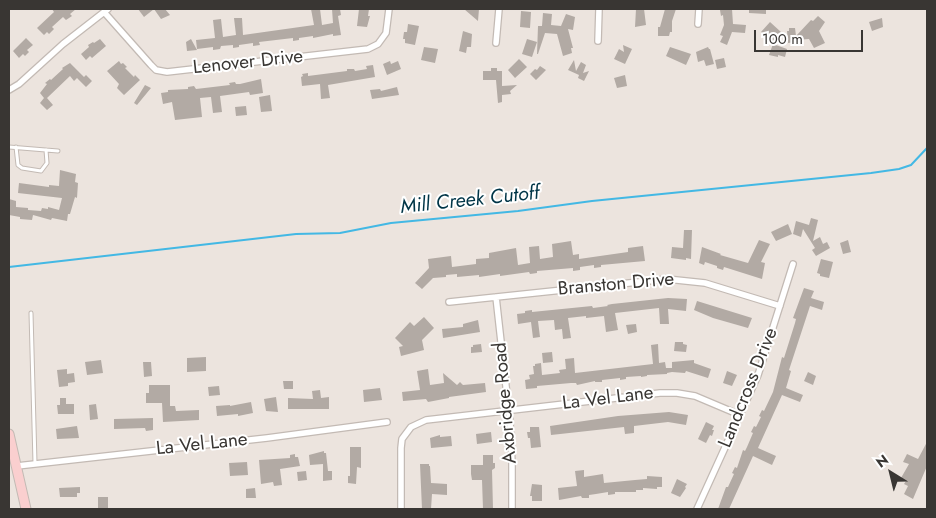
<!DOCTYPE html>
<style>
body{margin:0}
#map{position:relative;width:936px;height:518px;overflow:hidden;background:#ece4de;font-family:Jost,sans-serif}
canvas{display:block}
.frame{position:absolute;inset:0;border:10px solid #393633;pointer-events:none}
.north{position:absolute;left:866px;top:448px;width:50px;height:50px;-webkit-text-stroke:4px #fff;paint-order:stroke;rotate:324deg;font-size:14px;font-weight:700;line-height:20px;text-align:center;color:#393633}
.north::after{content:'';display:block;margin:auto;width:18px;height:22px;background:#393633;clip-path:polygon(50% 0,100% 100%,50% 72%,0 100%)}
.scale{position:absolute;left:754px;top:30px;width:109px;height:22px;box-sizing:border-box;border:2px solid #393633;border-top:0;padding-left:6px;font-size:15px;line-height:18px;white-space:nowrap;color:#393633;-webkit-text-stroke:4px #fff;paint-order:stroke}
</style>
<div id="map">
<canvas width="936" height="518"></canvas>
<div class="frame"></div>
<div class="north">N</div>
<div class="scale">100 m</div>
</div>
<script>
const ctx = document.querySelector('canvas').getContext('2d');
ctx.lineJoin = 'round';
function poly(rows) {
  const path = new Path2D();
  for (const r of rows) {
    path.moveTo(r[0], r[1]);
    for (let i = 2; i < r.length; i += 2) path.lineTo(r[i], r[i + 1]);
  }
  return path;
}
function strokePath(path, color, width, dash) {
  ctx.strokeStyle = color;
  ctx.lineWidth = width;
  ctx.lineCap = dash ? 'butt' : 'round';
  ctx.setLineDash(dash || []);
  ctx.stroke(path);
}
function paint(path, color) {
  ctx.fillStyle = color;
  ctx.fill(path, 'evenodd');
}
function drawText(font, color, halo, rows, align = 'center') {
  ctx.font = font + ' Jost,sans-serif';
  ctx.lineWidth = 4;
  ctx.setLineDash([]);
  ctx.textBaseline = 'middle';
  ctx.strokeStyle = halo;
  ctx.fillStyle = color;
  for (const [text, x, y, turn = 0] of rows) {
    ctx.save();
    ctx.translate(x, y);
    ctx.rotate((+turn || 0) * Math.PI / 180);
    ctx.textAlign = isNaN(turn) ? turn : align;
    if (halo) ctx.strokeText(text, 0, 0);
    ctx.fillText(text, 0, 0);
    ctx.restore();
  }
}
strokePath(poly([
 [9,267,296,234,340,233,391,223,518,211,592,201,871,173,899,169,911,165,927,148]
]), '#43b8e4', 2);
paint(poly([
 [52,9,76,9,70,14,72,16,66,20,63,17,52,27,54,29,49,34,47,32,44,35,37,28,54,12],
 [138,9,165,9,170,15,161,19,154,9,144,17],
 [311,9,320,9,322,25,333,23,332,9,340,9,341,15,338,16,341,35,333,36,333,34,313,38,313,36,299,38,299,40,293,41,293,38,259,42,260,45,253,46,253,43,239,45,239,47,233,48,233,45,221,46,220,49,213,50,213,47,197,49,196,40,215,38,213,20,221,19,223,37,236,35,234,18,242,18,243,35,314,25],
 [359,9,369,9,368,16,370,16,367,27,357,26],
 [464,9,479,9,478,21],
 [636,9,644,9,646,25,635,27],
 [665,9,676,9,672,21,672,32,670,32,669,36,658,36,658,27,660,27],
 [722,9,732,9,733,24,746,25,745,33,732,32,727,45,720,42,723,36,720,35,724,25,723,15,721,16,720,10],
 [749,9,766,9,766,14,749,13],
 [521,11,531,12,530,28,520,27],
 [543,13,552,14,551,25,561,26,566,14,575,17,573,30,568,29,573,48,571,48,572,53,563,56,557,34,545,33,538,54,537,54,538,26,542,26],
 [818,16,825,22,819,31,825,43,814,48,809,39,796,40,796,42,788,43,787,31,789,31,789,28,795,28,796,36,811,20,813,21],
 [882,18,883,27,872,31,869,22],
 [770,22,781,32,772,42,761,32],
 [408,24,419,26,415,45,405,43,405,39,403,39,404,32,407,32],
 [463,31,472,34,471,47,467,47,466,53,459,51],
 [26,38,33,45,27,50,29,52,25,56,23,54,19,58,13,51],
 [100,39,106,46,92,58,90,56,86,60,81,54,89,47,88,45,93,42,94,43],
 [191,39,197,50,187,51,186,42],
 [527,39,537,42,532,57,522,54],
 [773,44,787,49,785,57,778,55,778,57,769,55],
 [623,45,632,49,625,64,614,59,619,49,624,52],
 [424,47,438,49,435,63,421,60],
 [670,47,691,54,686,65,666,56],
 [708,47,709,49,710,49,714,64,706,66,704,60,698,62,696,52],
 [724,58,726,67,717,69,715,60],
 [519,59,527,67,515,78,508,70],
 [574,60,576,71,581,62,586,65,583,73,589,71,584,81,578,78,579,75,568,70],
 [119,61,121,64,123,63,127,67,125,68,134,77,135,75,140,80,124,95,117,88,119,84,107,71],
 [390,61,391,64,398,61,401,69,387,75,383,64],
 [70,63,84,77,86,75,92,81,86,87,77,78,74,81,70,76,47,98,53,105,47,110,40,103,44,98,40,93,47,84,45,83,50,79,51,80,63,69,62,68],
 [373,65,375,77,328,85,330,98,321,99,320,84,302,86,301,77,303,76,302,74,308,73,308,76,347,71,347,69,354,69,355,71,367,69,366,66],
 [540,66,546,70,536,80,530,74,535,69,537,70],
 [491,68,497,68,497,71,502,71,502,86,517,85,510,91,511,94,502,95,502,102,498,103,496,80,483,80,483,71,491,71],
 [625,75,627,86,617,88,614,78],
 [261,79,263,93,250,95,249,92,220,96,222,112,213,113,211,97,200,98,202,117,175,120,172,102,163,104,161,93,168,92,168,90,188,89,188,87,194,86,196,89,230,85,229,83,235,82,236,84,240,84],
 [145,85,151,88,137,105,134,103],
 [397,87,399,95,372,99,370,90,380,89,381,91],
 [270,95,272,111,261,112,259,97],
 [246,106,247,115,236,116,235,107],
 [60,170,76,174,75,182,78,183,77,198,75,197,70,214,68,214,67,221,52,218,51,220,33,215,32,220,20,219,20,217,9,215,9,199,16,201,16,207,28,208,28,210,41,211,42,208,48,209,48,207,59,210,62,198,18,193,19,183,49,187,49,185,59,186],
 [811,218,818,220,813,241,820,237,823,244,827,242,830,248,816,256,812,250,815,248,803,229,801,237,793,234,796,221,809,225],
 [788,224,792,234,776,241,771,232],
 [684,230,692,230,691,259,686,258,686,260,671,258,672,247,683,248],
 [759,240,770,244,761,262,765,263,762,279,724,267,723,270,717,268,717,266,705,262,704,265,699,263,702,247,721,254,720,255,748,263],
 [848,240,851,252,843,254,840,243],
 [571,241,573,255,579,254,579,259,628,252,628,248,643,246,645,261,601,265,601,267,594,268,594,265,580,267,580,270,573,271,573,268,537,271,537,273,530,274,529,272,500,276,500,274,479,277,479,275,457,277,457,274,446,275,446,277,433,278,422,289,415,283,429,268,428,259,451,256,452,267,476,264,476,259,489,258,489,253,516,248,518,265,530,263,529,247,539,246,540,259,553,257,552,244],
 [821,259,833,262,829,278,820,276,820,274,817,273],
 [804,288,814,291,811,298,824,302,822,310,810,306,789,370,791,371,786,388,803,395,800,402,782,395,758,448,776,456,772,465,753,456,729,509,718,509,726,487,728,487,734,474,732,473,735,467,737,468,743,450,745,451,747,447,753,433,751,432,754,426,756,427,761,417,759,416,762,410,764,411,773,392,782,357,784,358,795,323,796,319,793,318],
 [668,298,687,299,686,311,668,309,669,324,660,324,659,308,615,313,618,330,606,332,604,316,586,318,586,316,568,318,571,338,563,339,562,329,555,330,554,320,538,321,540,337,533,338,531,322,518,324,517,314,525,313,525,311,532,310,532,312,592,306,593,308,608,306,607,305,612,304],
 [697,301,752,318,748,328,713,318,694,310],
 [424,317,434,328,422,340,424,350,401,356,399,347,403,346,395,338,410,322,414,326],
 [478,320,480,332,443,338,442,329,463,327,463,324],
 [636,324,637,332,628,334,626,325],
 [675,342,683,342,683,344,687,345,686,352,674,351],
 [481,344,482,352,471,353,471,347,473,347,473,345],
 [658,344,659,363,665,362,666,368,672,368,672,362,694,360,694,363,711,369,708,378,686,371,685,373,672,372,667,373,667,374,647,375,647,376,641,377,641,376,626,377,626,379,620,380,620,378,602,380,602,382,595,382,595,381,577,385,576,383,571,383,537,386,537,388,526,389,525,380,530,379,529,375,534,374,533,366,535,366,535,364,541,363,542,375,560,373,559,370,566,369,565,359,574,358,575,373,653,364,651,345],
 [552,352,553,362,543,363,542,353],
 [206,357,206,371,187,372,187,358],
 [101,360,103,373,87,375,85,362],
 [143,362,151,362,152,376,144,377],
 [67,369,67,374,74,373,75,382,68,383,68,386,59,387,57,370],
 [428,369,430,385,444,383,443,373,457,385,460,382,463,385,485,383,486,392,449,397,449,398,428,402,426,399,403,401,402,392,420,390,417,371],
 [727,371,737,375,732,386,723,383],
 [808,372,816,376,813,385,804,381],
 [283,381,293,381,293,389,284,389],
 [149,385,170,385,170,406,175,406,176,411,199,410,199,420,163,422,162,403,146,403,146,393,149,393],
 [219,386,220,395,209,396,208,387],
 [380,388,382,400,364,402,363,390],
 [320,390,321,398,329,397,329,409,288,409,288,398,313,399,312,391],
 [276,397,278,412,266,411,264,399],
 [60,398,66,398,66,404,74,404,74,414,58,414,57,405,60,405],
 [251,402,253,413,238,416,238,414,217,416,216,406,230,405,230,406],
 [96,404,98,419,90,420,89,405],
 [669,412,688,415,686,425,668,422,634,426,634,433,625,434,624,427,551,435,550,426,618,416],
 [153,418,153,430,146,431,145,428,114,429,114,419],
 [706,422,714,426,712,430,714,430,712,436,710,435,706,443,698,439],
 [77,426,79,438,57,439,56,429],
 [530,427,539,427,541,447,531,448,530,438,528,438,527,432,530,432],
 [491,432,492,442,477,444,476,434],
 [440,435,440,437,451,436,452,446,431,448,430,438],
 [927,442,927,466,913,499,904,494,908,486,904,484,906,481,901,478,909,464,903,462,907,454,918,459],
 [350,447,361,447,361,468,357,467,356,484,348,483,348,476,350,476],
 [324,451,324,453,326,453,328,471,332,471,332,480,323,481,323,464,310,465,309,455],
 [295,454,295,457,298,457,300,466,280,469,282,485,274,486,273,482,261,484,259,460,290,458,290,455],
 [483,455,493,455,493,463,495,463,495,468,492,470,493,509,483,509,482,480,472,480,471,474,471,465,483,465],
 [247,462,248,475,230,476,229,463],
 [420,464,429,464,429,466,430,466,431,483,447,484,447,495,432,494,431,509,422,509],
 [584,470,584,477,603,474,604,483,635,480,647,479,647,476,662,477,662,487,657,487,657,489,643,488,643,490,636,490,636,492,615,492,615,494,608,495,608,492,596,494,589,495,589,498,582,498,581,496,559,500,558,488,577,486,575,471],
 [306,471,307,480,298,481,297,472],
 [677,479,687,484,685,487,686,488,680,497,671,493],
 [532,484,542,485,542,501,532,501,532,496,530,496],
 [80,487,80,493,77,493,77,497,60,497,59,488],
 [255,488,256,498,246,498,246,489],
 [98,497,108,497,108,508,98,508]
]), '#b2aaa4');
const lane = poly([
 [9,147,58,151],
 [16,147,18,165,22,168,41,171,47,163,46,150],
 [31,313,35,463]
]);
const street = poly([
 [104,12,151,65,156,70,167,72,368,49,378,44,386,33,389,9],
 [698,24,699,9],
 [598,41,599,9],
 [496,43,499,9],
 [9,90,19,84,63,44,108,9],
 [496,297,510,422,512,463,512,509],
 [449,302,667,279,705,283,780,306],
 [17,466,267,438,387,422],
 [401,509,401,448,402,439,411,427,426,420,660,393,677,393,695,396,740,415],
 [697,509,758,375,793,264]
]);
const secondary = poly([
 [9,434,26,509]
]);
strokePath(lane, '#c3bab4', 5);
strokePath(street, '#c3bab4', 8);
strokePath(secondary, '#c3bab4', 11);
strokePath(lane, '#fff', 3);
strokePath(street, '#fff', 5.5);
strokePath(secondary, '#facfcf', 9);
drawText('19px', '#393633', '#fff', [
 ["Lenover Drive",248,63,-6],
 ["Branston Drive",616,285,-5],
 ["Landcross Drive",749,388,-68],
 ["La Vel Lane",608,399,-7],
 ["Axbridge Road",506,403,-95],
 ["La Vel Lane",202,445,-6]
]);
drawText('italic 20px', '#003547', '#fff', [
 ["Mill Creek Cutoff",470,201,-6]
]);
</script>
